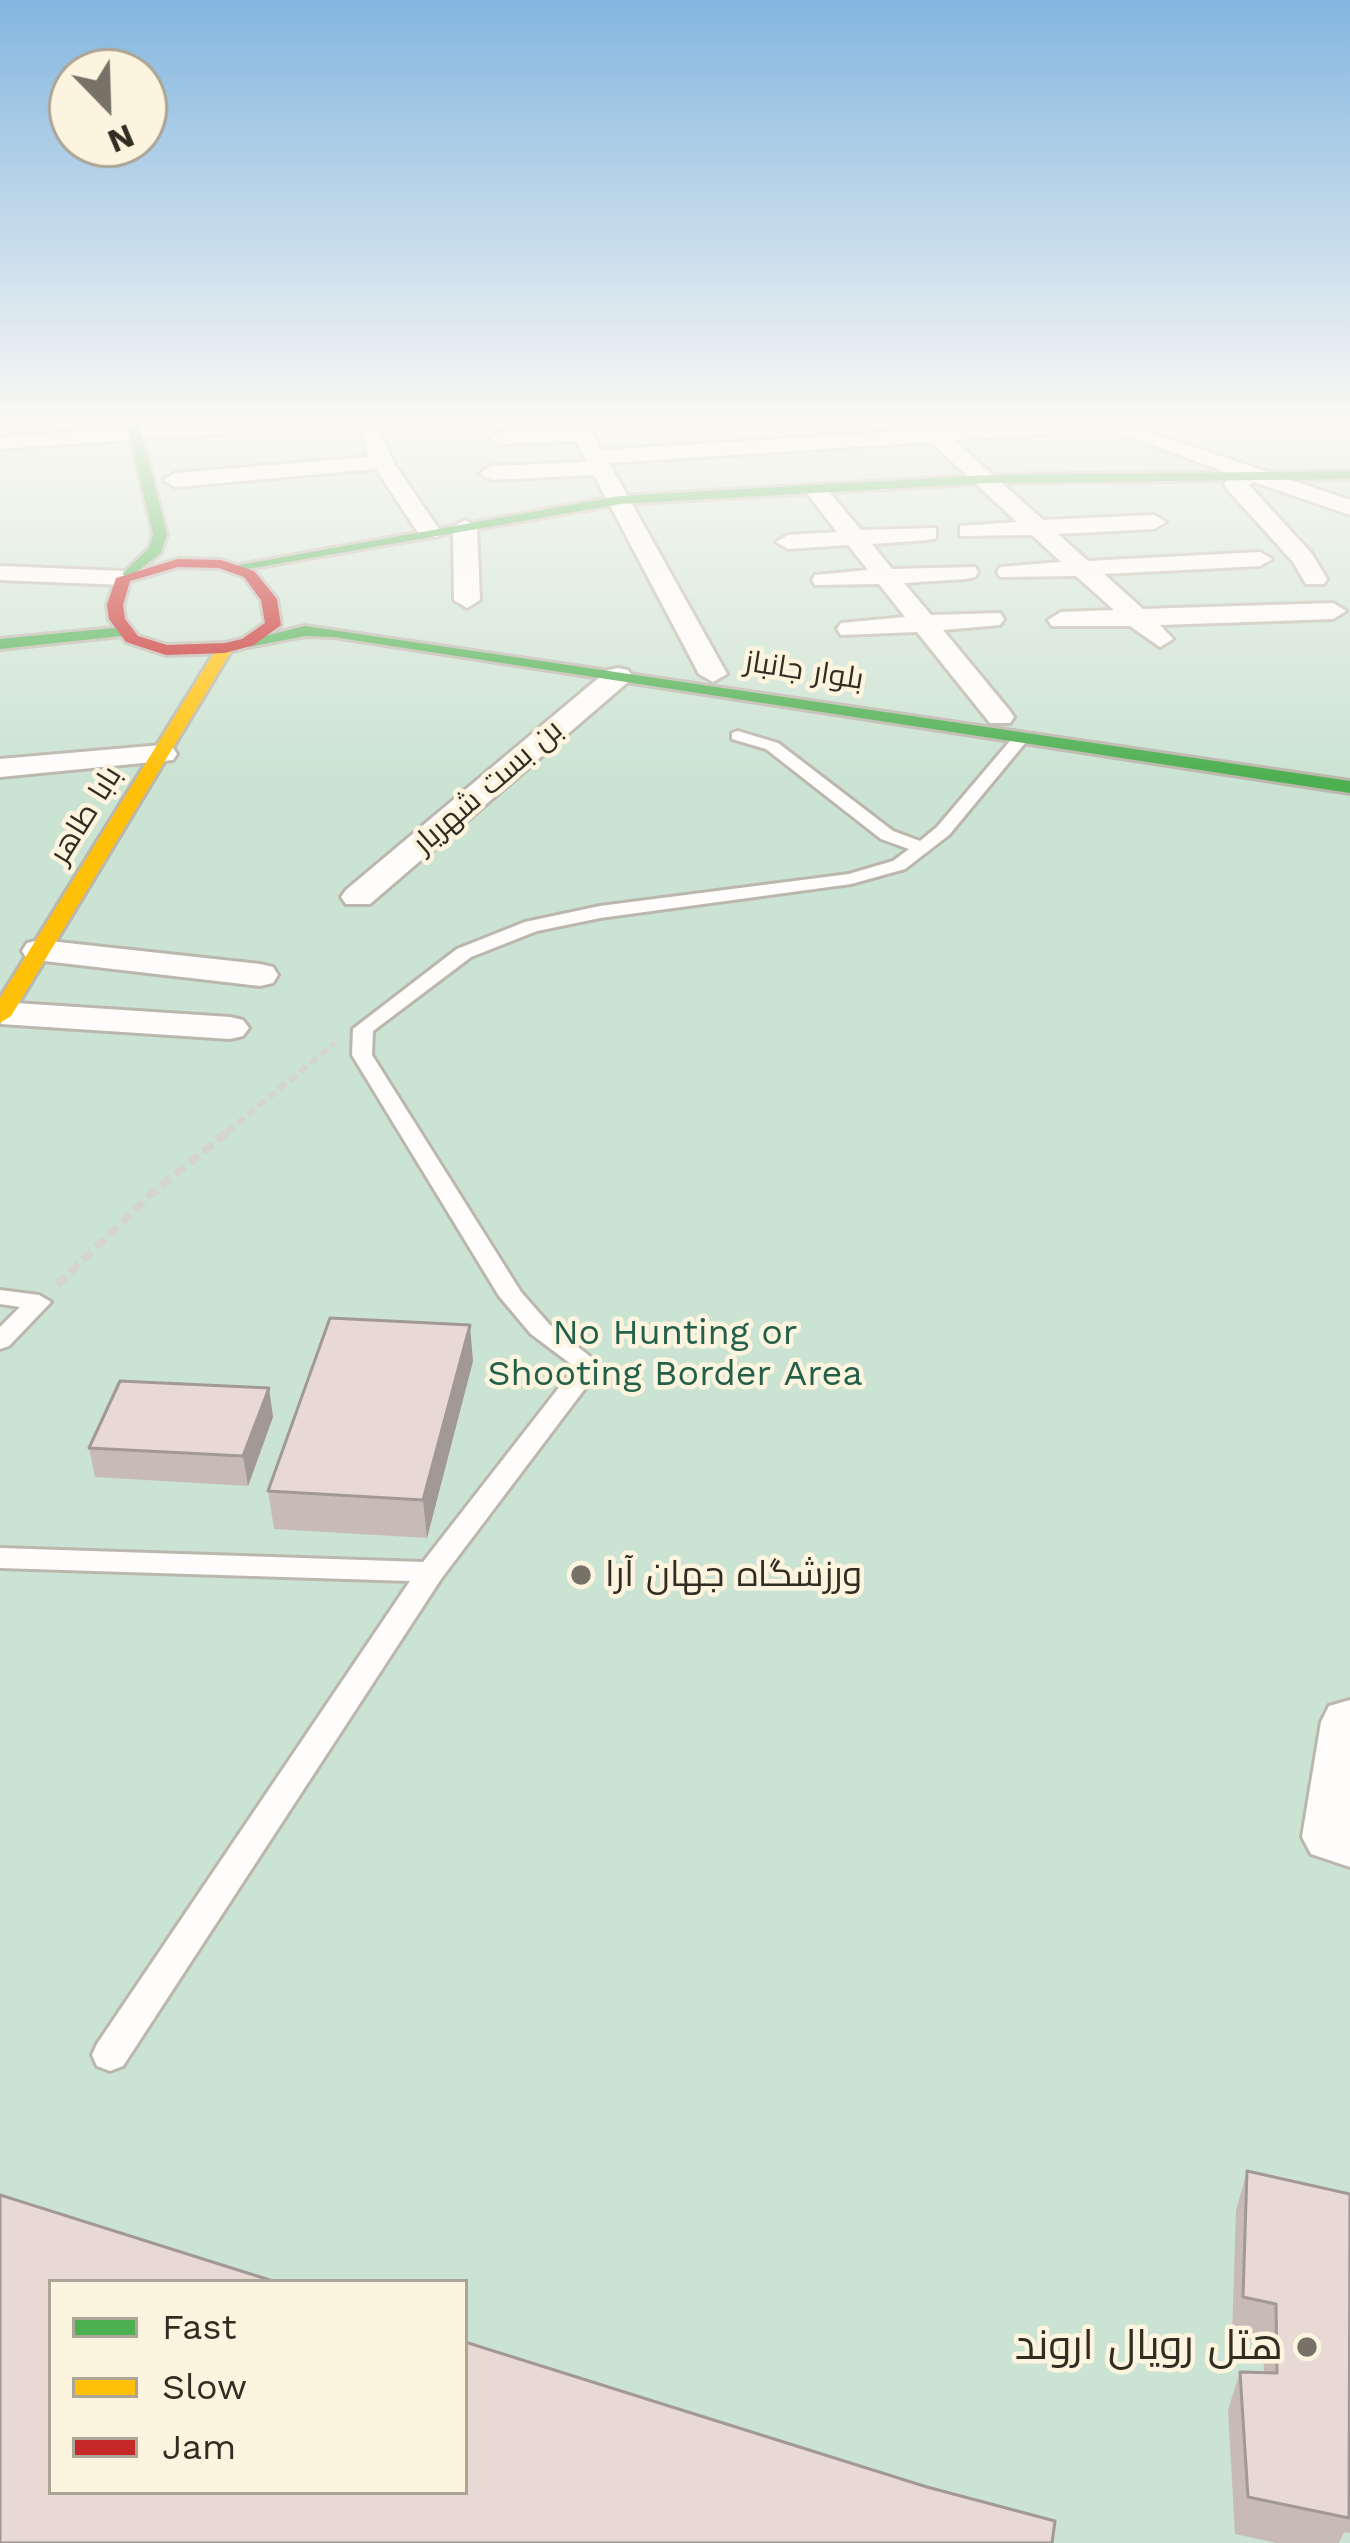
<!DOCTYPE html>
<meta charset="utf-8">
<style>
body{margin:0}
#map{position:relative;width:1350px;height:2543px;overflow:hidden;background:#f6f1e6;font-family:"Work Sans",sans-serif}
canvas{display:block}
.legend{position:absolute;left:48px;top:2279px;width:420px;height:216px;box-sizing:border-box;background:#fdf4df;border:3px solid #aca494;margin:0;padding:15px 21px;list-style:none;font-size:36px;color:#322d23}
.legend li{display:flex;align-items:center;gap:24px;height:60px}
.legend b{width:60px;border:3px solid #aca494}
.north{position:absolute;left:48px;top:48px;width:120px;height:120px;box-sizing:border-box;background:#fdf4df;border:3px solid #aca494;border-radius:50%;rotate:157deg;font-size:33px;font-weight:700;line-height:48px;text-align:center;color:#322d23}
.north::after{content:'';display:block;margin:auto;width:42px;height:54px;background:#777267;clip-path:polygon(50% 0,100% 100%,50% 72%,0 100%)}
</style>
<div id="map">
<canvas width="1350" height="2543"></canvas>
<ul class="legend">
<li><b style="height:15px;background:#4caf50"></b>Fast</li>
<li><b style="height:15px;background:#ffc107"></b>Slow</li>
<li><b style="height:15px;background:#c62828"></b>Jam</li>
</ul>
<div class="north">N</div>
</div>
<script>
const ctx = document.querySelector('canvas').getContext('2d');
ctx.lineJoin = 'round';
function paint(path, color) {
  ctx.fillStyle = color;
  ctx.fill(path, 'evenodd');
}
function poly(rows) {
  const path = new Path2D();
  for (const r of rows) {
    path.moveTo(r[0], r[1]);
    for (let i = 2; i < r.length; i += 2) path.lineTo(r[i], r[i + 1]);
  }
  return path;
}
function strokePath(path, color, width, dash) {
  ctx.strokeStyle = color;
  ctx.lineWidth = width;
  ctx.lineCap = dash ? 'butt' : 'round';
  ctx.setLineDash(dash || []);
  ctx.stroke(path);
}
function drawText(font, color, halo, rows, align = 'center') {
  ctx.font = font + ' "Work Sans",Cairo,sans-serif';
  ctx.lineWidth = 9;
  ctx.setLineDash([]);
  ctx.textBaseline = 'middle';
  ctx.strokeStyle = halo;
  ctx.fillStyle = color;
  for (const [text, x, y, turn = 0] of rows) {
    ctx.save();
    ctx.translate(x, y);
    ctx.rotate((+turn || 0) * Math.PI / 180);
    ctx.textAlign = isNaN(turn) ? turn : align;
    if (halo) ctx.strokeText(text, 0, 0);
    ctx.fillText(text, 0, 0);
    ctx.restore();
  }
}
paint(poly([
 [0,425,1350,425,1350,2543,0,2543],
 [51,2282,465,2282,465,2492,51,2492]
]), '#cbe3d2');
const lane = poly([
 [738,731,778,743,893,831,920,841,937,827,1016,734,1030,737,949,835,905,869,851,884,600,918,537,931,471,957,373,1031,372,1055,521,1292,549,1324,602,1366,441,1579,123,2066,110,2071,97,2066,92,2055,97,2044,410,1581,0,1568,0,1548,423,1562,575,1367,531,1334,499,1296,352,1055,353,1029,457,949,525,922,600,906,849,874,893,861,909,849,881,839,766,749,732,739,732,733,738,731],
 [0,1290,39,1295,51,1302,9,1346,0,1349,0,1327,20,1307,0,1304,0,1290]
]);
const street = poly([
 [176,425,271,425,261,431,0,449,0,437,176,425],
 [358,425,378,425,393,462,441,532,437,537,421,537,376,469,175,487,164,480,175,473,369,457,358,425],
 [568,425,588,425,602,450,1000,425,1129,425,1350,500,1350,515,1254,482,1249,485,1312,554,1327,579,1324,584,1306,584,1293,562,1227,489,1224,484,1234,475,1100,426,1091,431,954,440,1043,520,1154,515,1166,522,1154,529,1058,534,1088,561,1260,552,1272,559,1260,566,1104,574,1143,609,1333,603,1346,611,1333,619,1160,625,1173,639,1160,647,1130,626,1052,626,1048,620,1061,612,1114,610,1076,576,1000,577,997,572,1000,567,1061,562,1032,535,960,536,960,526,1017,522,931,442,609,463,727,674,713,682,699,674,594,475,491,480,480,473,491,466,587,462,576,441,500,444,490,438,500,432,570,429,568,425],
 [1301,425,1350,425,1350,433,1311,431,1301,425],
 [817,485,825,487,861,530,936,528,936,538,928,540,872,544,892,569,975,567,978,572,975,577,966,579,904,583,931,615,1000,613,1004,619,1000,625,943,630,1010,711,1014,717,1010,723,990,723,917,632,841,635,837,629,841,623,905,617,879,584,815,585,812,580,815,575,868,570,848,545,788,549,776,542,788,535,837,532,806,492,817,485],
 [465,520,477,527,480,600,467,608,454,600,453,527,465,520],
 [0,566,123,571,135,578,123,585,0,580,0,566],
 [618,668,628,670,632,676,628,682,370,904,346,904,341,897,346,890,608,670,618,668],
 [162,745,173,748,177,754,173,760,0,777,0,759,162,745],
 [40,940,260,964,273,967,278,975,273,983,260,986,27,959,22,951,27,943,40,940],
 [0,1002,230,1017,243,1020,249,1028,243,1036,230,1039,1,1024,0,1002],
 [1350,1700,1350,1867,1311,1854,1302,1837,1321,1722,1329,1706,1350,1700]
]);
const fast = poly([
 [127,425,139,425,167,534,161,553,129,578,122,574,149,548,153,534,127,425],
 [1350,471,1350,479,990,483,620,504,236,571,229,567,620,496,990,475,1350,471],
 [305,626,1350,781,1350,793,333,637,305,636,248,647,240,642,305,626],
 [124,627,132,632,130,635,0,649,0,639,124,627]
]);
const slow = poly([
 [219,645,233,648,11,1016,0,1023,0,998,219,645]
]);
const jam = poly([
 [178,559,221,560,254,571,277,599,281,625,254,645,225,653,166,655,126,642,109,619,107,605,116,578,178,559],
 [178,567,219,568,244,577,261,600,265,623,242,639,225,643,167,645,138,636,125,619,123,605,130,581,178,567]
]);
strokePath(lane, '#bcb7ad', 6);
strokePath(street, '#bcb7ad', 6);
strokePath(fast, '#bcb7ad', 6);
strokePath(slow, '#bcb7ad', 6);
strokePath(jam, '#bcb7ad', 6);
strokePath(poly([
 [227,1132,335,1043]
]), '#d6d4d1', 6, [9, 4.5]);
strokePath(poly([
 [57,1285,148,1197,231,1129]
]), '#d6d4d1', 8, [12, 6]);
paint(lane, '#fefdfb');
paint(street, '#fefdfb');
paint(fast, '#4caf50');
paint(slow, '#ffc107');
paint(jam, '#c62828');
paint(poly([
 [473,1361,427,1538,274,1529,268,1491],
 [269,1388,273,1417,248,1486,95,1477,89,1448],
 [1247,2171,1350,2194,1350,2533,1344,2532,1339,2543,1277,2543,1235,2534,1228,2410,1240,2372,1264,2373,1263,2343,1232,2336,1236,2210]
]), '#c8bbb6');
paint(poly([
 [470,1325,473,1361,427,1538,423,1500],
 [269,1388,273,1417,248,1486,243,1456]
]), '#a29894');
const building = poly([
 [330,1318,470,1325,423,1500,268,1491,330,1318],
 [120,1381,269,1388,243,1456,89,1448,120,1381],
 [1247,2171,1350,2194,1349,2518,1248,2497,1240,2372,1277,2373,1276,2304,1243,2297,1247,2171],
 [0,2195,276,2282,51,2282,51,2492,465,2492,465,2342,927,2487,1055,2521,1052,2543,0,2543,0,2195]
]);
paint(building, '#e8d9d4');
strokePath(building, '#a29894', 3);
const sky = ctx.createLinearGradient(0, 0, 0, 781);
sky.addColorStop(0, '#83b6e0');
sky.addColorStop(0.54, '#fbf9f4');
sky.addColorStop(1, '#fbf9f400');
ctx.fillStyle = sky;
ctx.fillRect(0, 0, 1350, 781);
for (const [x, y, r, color] of [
 [581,1575,12,"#777267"],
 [1307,2347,12,"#777267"]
]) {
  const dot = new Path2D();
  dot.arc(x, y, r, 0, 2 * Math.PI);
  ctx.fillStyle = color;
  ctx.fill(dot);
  strokePath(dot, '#fdf4df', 4.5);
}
drawText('30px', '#322d23', '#fdf4df', [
 ["بلوار جانباز",804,671,9],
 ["بن بست شهریار",488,787,-41],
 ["بابا طاهر",86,815,-58]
]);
drawText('36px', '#236049', '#fdf4df', [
 ["No Hunting or",675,1333],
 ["Shooting Border Area",675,1374]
]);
drawText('36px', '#322d23', '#fdf4df', [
 ["ورزشگاه جهان آرا",605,1575]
], 'left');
drawText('42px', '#322d23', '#fdf4df', [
 ["هتل رویال اروند",1283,2347]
], 'right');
</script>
